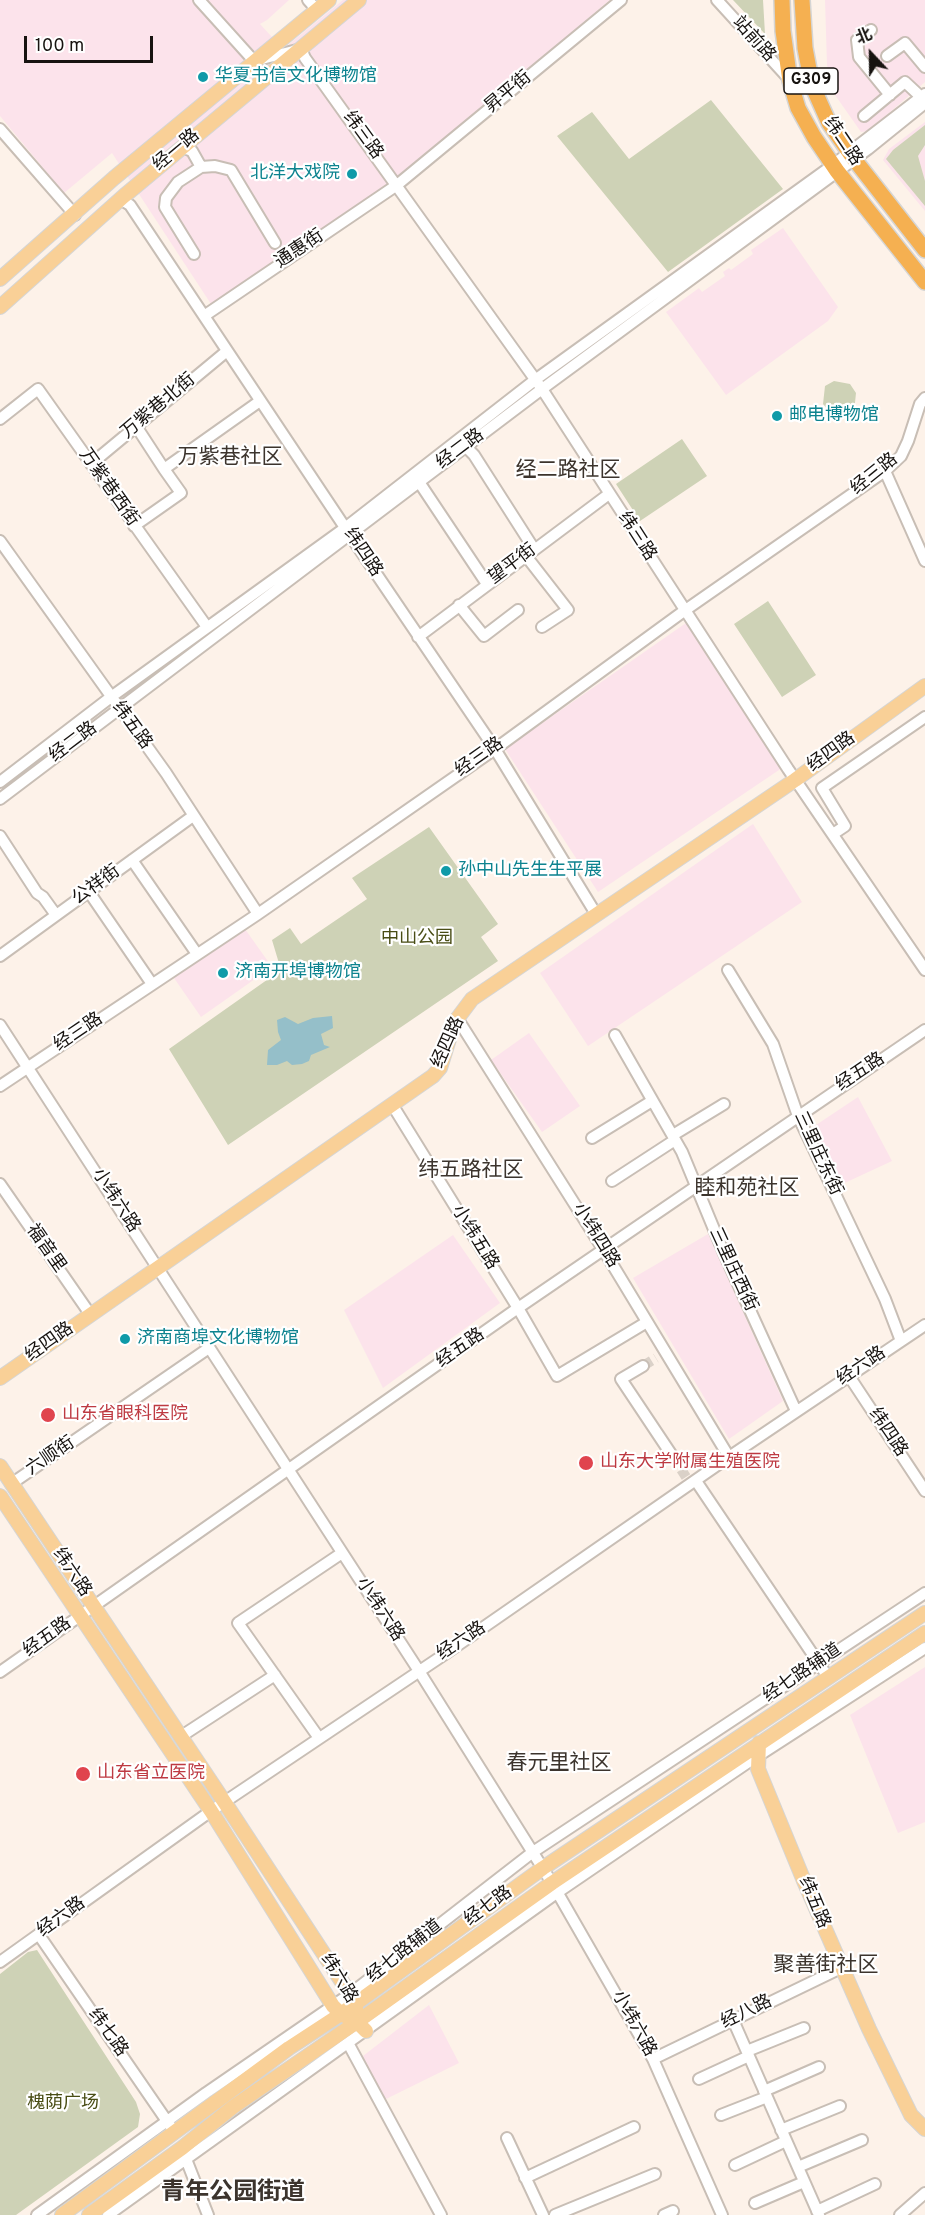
<!DOCTYPE html>
<meta charset="utf-8">
<style>
body{margin:0}
#map{position:relative;width:925px;height:2215px;overflow:hidden;background:#fdf2e9;font-family:Overpass,"Noto Sans SC",sans-serif}
canvas{display:block}
.north{position:absolute;left:841px;top:24px;width:60px;height:60px;-webkit-text-stroke:4px #fff;paint-order:stroke;rotate:338deg;font-size:16px;font-weight:700;line-height:24px;text-align:center;color:#171310}
.north::after{content:'';display:block;margin:auto;width:21px;height:27px;background:#171310;clip-path:polygon(50% 0,100% 100%,50% 72%,0 100%)}
.scale{position:absolute;left:24px;top:36px;width:129px;height:27px;box-sizing:border-box;border:3px solid #171310;border-top:0;padding-left:8px;font-size:18px;line-height:21px;white-space:nowrap;color:#171310;-webkit-text-stroke:4px #fff;paint-order:stroke}
</style>
<div id="map">
<canvas width="925" height="2215"></canvas>
<div class="north">北</div>
<div class="scale">100 m</div>
</div>
<script>
const ctx = document.querySelector('canvas').getContext('2d');
ctx.lineJoin = 'round';
function paint(path, color) {
  ctx.fillStyle = color;
  ctx.fill(path, 'evenodd');
}
function poly(rows) {
  const path = new Path2D();
  for (const r of rows) {
    path.moveTo(r[0], r[1]);
    for (let i = 2; i < r.length; i += 2) path.lineTo(r[i], r[i + 1]);
  }
  return path;
}
function strokePath(path, color, width, dash) {
  ctx.strokeStyle = color;
  ctx.lineWidth = width;
  ctx.lineCap = dash ? 'butt' : 'round';
  ctx.setLineDash(dash || []);
  ctx.stroke(path);
}
function drawText(font, color, halo, rows, align = 'center') {
  ctx.font = font + ' Overpass,"Noto Sans SC",sans-serif';
  ctx.lineWidth = 4.5;
  ctx.setLineDash([]);
  ctx.textBaseline = 'middle';
  ctx.strokeStyle = halo;
  ctx.fillStyle = color;
  for (const [text, x, y, turn = 0] of rows) {
    ctx.save();
    ctx.translate(x, y);
    ctx.rotate((+turn || 0) * Math.PI / 180);
    ctx.textAlign = isNaN(turn) ? turn : align;
    if (halo) ctx.strokeText(text, 0, 0);
    ctx.fillText(text, 0, 0);
    ctx.restore();
  }
}
paint(poly([
 [0,0,289,0,267,20,260,24,283,49,343,0,610,0,400,177,211,304,112,153,64,193,0,116],
 [825,0,925,0,925,82,868,131,861,132,835,95,831,84,827,65],
 [925,122,925,211,883,160,889,149],
 [783,228,838,307,828,321,726,395,666,312,699,288,702,292,725,276,723,272,729,268,731,270,753,254,751,250],
 [686,623,782,768,598,892,505,749],
 [753,824,802,902,588,1046,540,973],
 [245,929,272,967,201,1017,174,978],
 [529,1033,580,1106,542,1132,491,1060],
 [858,1097,892,1161,836,1187,810,1129],
 [708,1234,783,1401,729,1439,633,1278],
 [453,1235,500,1303,383,1388,344,1310],
 [925,1667,925,1822,898,1833,850,1715],
 [429,2005,459,2063,384,2100,363,2056]
]), '#fce3eb');
paint(poly([
 [733,0,763,0,765,34],
 [711,100,783,189,668,272,557,136,592,112,629,159],
 [925,125,925,145,918,156,925,181,925,206,886,159,893,150],
 [834,381,850,384,856,393,854,412,844,417,829,411,823,404,825,386],
 [682,439,707,476,640,521,616,484],
 [768,601,816,675,782,697,734,624],
 [429,827,498,924,481,937,498,961,228,1145,169,1049,281,970,272,940,290,928,301,944,367,899,352,878],
 [37,1950,136,2102,140,2114,138,2127,16,2215,0,2215,0,1974,28,1952]
]), '#ced2b6');
paint(poly([
 [332,1016,333,1028,321,1034,324,1045,330,1047,311,1055,309,1061,302,1064,292,1065,287,1061,277,1065,267,1065,268,1050,281,1040,278,1032,277,1020,285,1017,298,1024,313,1018]
]), '#95bfc9');
strokePath(poly([
 [643,1366,656,1358],
 [673,1457,686,1477]
]), '#dad1c8', 10, [10, 5]);
const minor = poly([
 [199,0,254,61,301,49,305,58,542,389,788,769,925,970],
 [308,0,317,10],
 [717,0,790,80],
 [871,30,857,40,859,57,890,95],
 [887,56,905,43,925,67],
 [864,116,905,82,921,97],
 [0,129,75,215],
 [185,144,187,149,192,151,201,167,215,166,231,170,275,243],
 [124,196,125,202,130,205,350,535,495,749,596,914],
 [194,254,165,207,166,198,178,182,201,167],
 [204,316,397,185,621,0],
 [0,419,38,389,207,627],
 [136,426,164,469],
 [465,446,474,455,534,549],
 [91,464,227,351],
 [885,471,925,561],
 [419,482,487,584],
 [134,526,181,493,164,469,260,401],
 [0,541,166,773,258,914],
 [526,556,568,610,542,627],
 [459,605,484,636,518,610],
 [418,637,609,494],
 [0,782,111,697,345,528,535,380,833,165,925,94],
 [0,799,542,389,868,149,925,103],
 [833,834,845,826,822,788,925,717],
 [0,836,37,893,43,897,56,915],
 [132,860,197,954],
 [89,892,152,984],
 [0,956,193,816],
 [728,970,773,1044,798,1116,885,1299,901,1341],
 [457,1018,603,1249,729,1457],
 [0,1025,419,1671,552,1883,653,2059,722,2215],
 [615,1035,682,1152,723,1251,796,1411],
 [0,1086,258,914,495,749,684,611,885,471,901,456,908,441,920,404,925,398],
 [393,1106,518,1308,557,1376,647,1322],
 [673,1135,724,1104],
 [592,1138,652,1101],
 [612,1181,675,1140],
 [0,1184,90,1314],
 [643,1366,621,1379,673,1457],
 [849,1376,925,1491],
 [696,1481,828,1677],
 [11,1484,209,1348],
 [0,1672,518,1308,925,1030],
 [180,1737,275,1675],
 [319,1738,238,1623,342,1553],
 [39,1935,171,2127],
 [0,1962,211,1811,445,1654,729,1457,925,1325],
 [733,2020,819,2215],
 [348,2043,441,2215],
 [747,2051,804,2028],
 [653,2059,841,1968],
 [699,2079,749,2056],
 [764,2091,819,2067],
 [721,2115,767,2097],
 [781,2130,840,2106],
 [507,2138,543,2215],
 [184,2154,208,2215],
 [735,2165,786,2141],
 [798,2167,862,2140],
 [525,2178,634,2127],
 [755,2203,804,2182],
 [817,2211,875,2184],
 [37,2215,206,2093,350,1994,533,1852,925,1593],
 [108,2215,558,1892,747,1763,925,1648],
 [555,2215,655,2174],
 [664,2215,673,2211],
 [900,2215,925,2193]
]);
const major = poly([
 [0,279,114,178,329,0],
 [0,307,124,196,359,0],
 [0,1378,433,1076,440,1068,454,1023,472,999,795,780,925,686],
 [0,1466,225,1803,350,1994,356,2004,356,2011],
 [0,1496,211,1811,333,2006,341,2014,357,2022,366,2031],
 [759,1743,758,1769,804,1881,869,2029,911,2115,925,2129],
 [62,2215,289,2048,341,2014,543,1868,925,1613],
 [89,2215,182,2148,233,2107,357,2022,552,1883,925,1633]
]);
const highway = poly([
 [782,0,783,31,790,81,798,108,814,137,837,171,925,282],
 [802,0,805,48,812,85,829,123,854,159,925,250]
]);
strokePath(minor, '#c8beb5', 14);
strokePath(major, '#d5d5d4', 16);
strokePath(highway, '#d5d5d4', 18);
strokePath(minor, '#fff', 10);
strokePath(major, '#f9d097', 14);
strokePath(highway, '#f5b051', 15);
for (const [x, y, r, color] of [
 [203,77,6,"#0f9aa8"],
 [352,174,6,"#0f9aa8"],
 [777,416,6,"#0f9aa8"],
 [446,871,6,"#0f9aa8"],
 [223,973,6,"#0f9aa8"],
 [125,1339,6,"#0f9aa8"],
 [48,1415,8,"#e0444e"],
 [586,1463,8,"#e0444e"],
 [83,1774,8,"#e0444e"]
]) {
  const dot = new Path2D();
  dot.arc(x, y, r, 0, 2 * Math.PI);
  ctx.fillStyle = color;
  ctx.fill(dot);
  strokePath(dot, '#fff', 2);
}
for (const [x, y, w] of [
 [811,81,54]
]) {
  const box = new Path2D();
  box.roundRect(x - w / 2, y - 13, w, 26, 4.5);
  ctx.fillStyle = '#fff';
  ctx.fill(box);
  strokePath(box, '#171310', 1.5);
}
drawText('bold 16px', '#171310', null, [
 ["G309",811,81]
]);
drawText('18px', '#171310', '#fff', [
 ["站前路",753,40,48],
 ["昇平街",509,93,-40],
 ["纬三路",362,136,54],
 ["纬二路",842,142,56],
 ["经一路",177,151,-40],
 ["通惠街",300,250,-34],
 ["万紫巷北街",159,407,-40],
 ["经二路",461,450,-37],
 ["经三路",875,475,-39],
 ["万紫巷西街",108,488,55],
 ["纬三路",636,537,57],
 ["纬四路",362,553,56],
 ["望平街",513,565,-37],
 ["纬五路",131,726,54],
 ["经二路",74,743,-37],
 ["经四路",832,753,-36],
 ["经三路",480,758,-35],
 ["公祥街",97,886,-36],
 ["经三路",79,1033,-34],
 ["经四路",449,1043,-66],
 ["经五路",861,1073,-34],
 ["三里庄东街",817,1154,65],
 ["小纬六路",115,1201,57],
 ["小纬四路",595,1236,58],
 ["小纬五路",474,1238,58],
 ["福音里",45,1249,55],
 ["三里庄西街",732,1270,65],
 ["经四路",50,1343,-35],
 ["经五路",461,1349,-35],
 ["经六路",862,1367,-34],
 ["纬四路",887,1433,56],
 ["六顺街",51,1457,-34],
 ["纬六路",71,1573,56],
 ["小纬六路",379,1610,57],
 ["经五路",48,1638,-36],
 ["经六路",462,1642,-34],
 ["经七路辅道",803,1674,-34],
 ["纬五路",813,1903,67],
 ["经七路",489,1907,-36],
 ["经六路",62,1918,-36],
 ["经七路辅道",405,1952,-38],
 ["纬六路",338,1979,59],
 ["经八路",747,2013,-26],
 ["小纬六路",633,2024,61],
 ["纬七路",107,2033,55]
]);
drawText('18px', '#0d838f', '#fff', [
 ["华夏书信文化博物馆",215,77],
 ["北洋大戏院",340,174,"right"],
 ["邮电博物馆",789,416],
 ["孙中山先生生平展",458,871],
 ["济南开埠博物馆",235,973],
 ["济南商埠文化博物馆",137,1339]
], 'left');
drawText('18px', '#494d15', '#fff', [
 ["中山公园",417,939],
 ["槐荫广场",63,2104]
]);
drawText('18px', '#be3a42', '#fff', [
 ["山东省眼科医院",62,1415],
 ["山东大学附属生殖医院",600,1463],
 ["山东省立医院",97,1774]
], 'left');
drawText('21px', '#3c342d', '#fff', [
 ["万紫巷社区",230,459],
 ["经二路社区",568,472],
 ["纬五路社区",471,1172],
 ["睦和苑社区",747,1190],
 ["春元里社区",559,1765],
 ["聚善街社区",826,1967]
]);
drawText('bold 24px', '#3c342d', '#fff', [
 ["青年公园街道",233,2194]
]);
</script>
